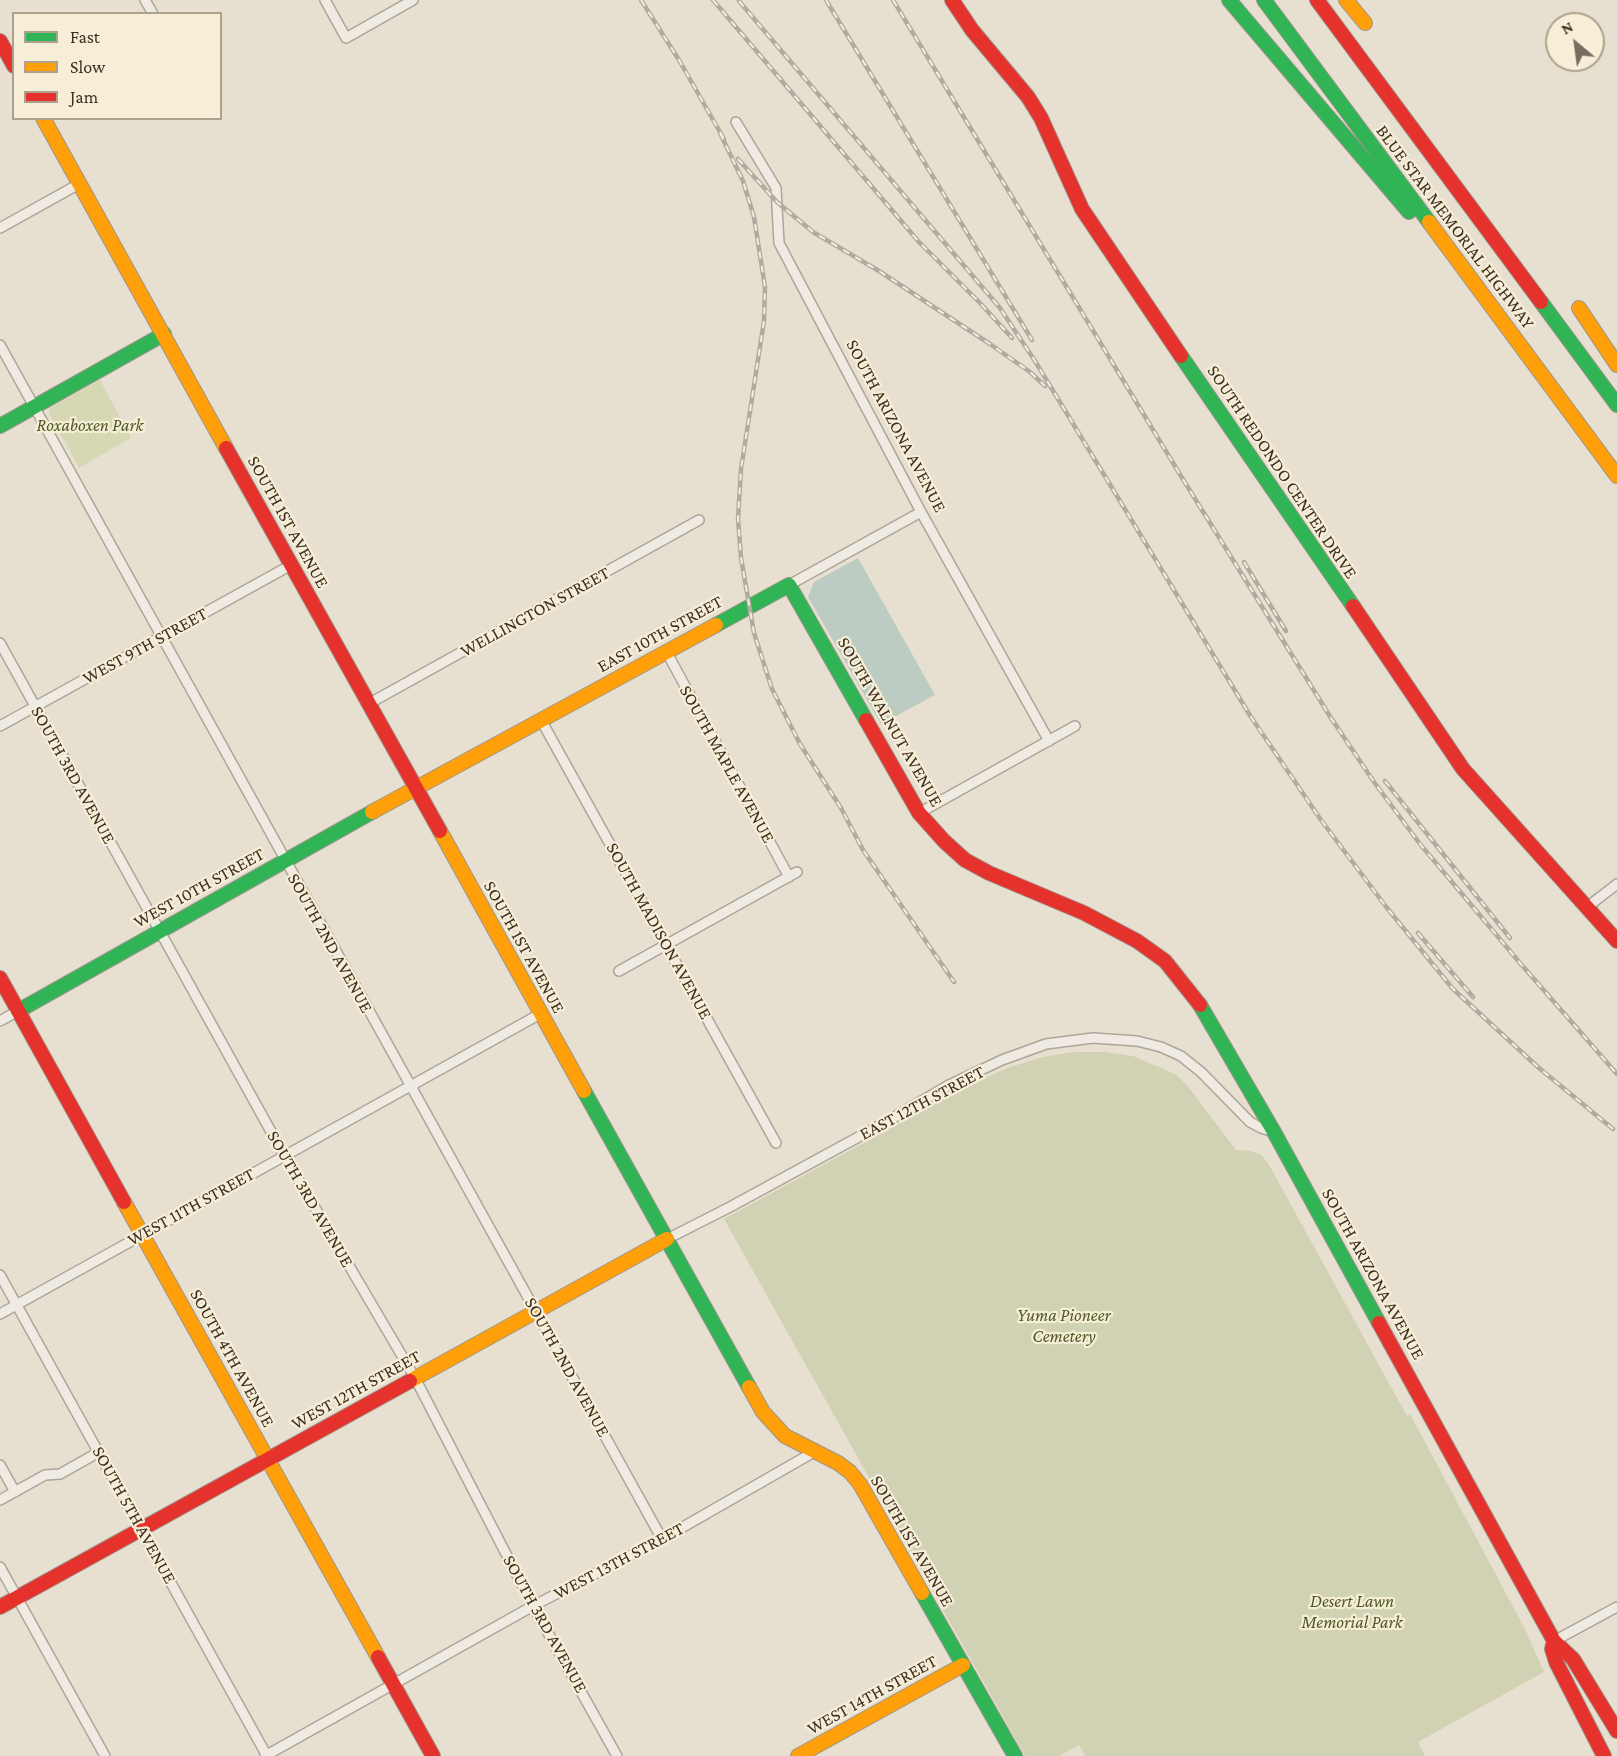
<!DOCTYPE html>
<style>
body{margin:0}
#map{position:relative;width:1617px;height:1756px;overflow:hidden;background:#e7e0d1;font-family:"Crimson Pro",serif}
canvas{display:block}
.legend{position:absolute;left:12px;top:12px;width:210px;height:108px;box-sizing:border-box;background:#f7eed8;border:2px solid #ada18e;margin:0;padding:8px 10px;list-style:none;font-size:18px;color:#3d2e20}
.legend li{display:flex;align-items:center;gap:12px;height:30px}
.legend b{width:30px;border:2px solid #ada18e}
.north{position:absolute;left:1545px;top:12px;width:60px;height:60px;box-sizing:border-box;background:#f7eed8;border:2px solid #ada18e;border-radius:50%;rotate:331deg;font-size:16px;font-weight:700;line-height:24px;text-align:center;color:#3d2e20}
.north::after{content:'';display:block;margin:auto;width:21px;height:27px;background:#786c5e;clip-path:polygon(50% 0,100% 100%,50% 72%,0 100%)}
</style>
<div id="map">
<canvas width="1617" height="1756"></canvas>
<ul class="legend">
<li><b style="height:8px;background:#30b455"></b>Fast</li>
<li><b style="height:8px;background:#ff9f0a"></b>Slow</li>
<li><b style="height:8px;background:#e5322d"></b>Jam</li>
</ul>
<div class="north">N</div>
</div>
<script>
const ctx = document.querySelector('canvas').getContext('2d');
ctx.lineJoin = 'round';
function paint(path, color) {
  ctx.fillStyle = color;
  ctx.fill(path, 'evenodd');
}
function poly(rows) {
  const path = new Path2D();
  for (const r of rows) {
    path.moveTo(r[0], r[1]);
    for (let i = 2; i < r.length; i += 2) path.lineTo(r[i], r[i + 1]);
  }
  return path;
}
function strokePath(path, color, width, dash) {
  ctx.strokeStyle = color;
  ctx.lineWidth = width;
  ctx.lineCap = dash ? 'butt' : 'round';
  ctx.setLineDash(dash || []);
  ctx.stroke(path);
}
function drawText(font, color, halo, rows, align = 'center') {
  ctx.font = font + ' "Crimson Pro",serif';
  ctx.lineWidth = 4.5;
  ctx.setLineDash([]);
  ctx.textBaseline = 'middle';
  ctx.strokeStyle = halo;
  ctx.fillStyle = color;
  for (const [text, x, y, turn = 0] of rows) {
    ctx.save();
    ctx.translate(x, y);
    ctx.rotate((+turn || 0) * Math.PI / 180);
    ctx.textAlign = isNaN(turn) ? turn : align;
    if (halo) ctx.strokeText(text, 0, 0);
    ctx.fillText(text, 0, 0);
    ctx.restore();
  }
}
paint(poly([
 [100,380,131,438,79,468,49,413,50,408]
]), '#d6d7b3');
paint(poly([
 [1074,1052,1105,1052,1133,1056,1175,1074,1186,1084,1236,1150,1251,1151,1261,1155,1268,1163,1407,1416,1410,1414,1525,1629,1544,1672,1418,1742,1425,1756,1085,1756,1079,1745,1059,1756,1025,1756,724,1219,957,1092,1007,1068,1043,1057]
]), '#d1d1b3');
paint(poly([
 [858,558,935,695,881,724,808,597,814,582]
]), '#bcccc2');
const street = poly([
 [145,0,153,14],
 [325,0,346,38,413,0],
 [736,122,776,188,779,243,921,512,1049,741],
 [0,228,79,184],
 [0,345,662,1539],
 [789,585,921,512],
 [0,643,284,1155,415,1378,533,1606,617,1756],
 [666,651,789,877],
 [370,703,699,520],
 [541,720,776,1143],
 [0,726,291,565],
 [919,813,1075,726],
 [1586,908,1617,884],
 [619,971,797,872],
 [0,1021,18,1011],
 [667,1239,730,1207,886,1122,949,1085,1002,1060,1046,1044,1093,1038,1137,1041,1161,1047,1181,1056,1201,1072,1250,1122,1261,1128,1274,1132],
 [0,1275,267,1756],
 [0,1314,540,1014],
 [0,1465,15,1492],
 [0,1500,45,1475,60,1474,99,1452],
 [0,1567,105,1756],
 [1554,1641,1617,1607],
 [265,1756,533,1606,662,1539,814,1452]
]);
const fast = poly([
 [1229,0,1409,212],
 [1264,0,1429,222],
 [1541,302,1617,405],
 [1181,356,1353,606],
 [0,426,164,334],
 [716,625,789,585,866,720],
 [1200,1005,1274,1132,1379,1323],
 [18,1011,372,812],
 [584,1091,749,1387],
 [922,1593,1015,1756]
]);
const slow = poly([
 [1346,0,1365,23],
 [43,118,226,448],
 [1429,222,1617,476],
 [1579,308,1617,365],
 [372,812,716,625],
 [440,831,584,1091],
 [124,1202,378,1657],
 [410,1381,667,1239],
 [749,1387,763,1412,785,1436,838,1463,850,1472,860,1484,922,1593],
 [798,1756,963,1665]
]);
const jam = poly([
 [952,0,972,30,1028,97,1041,118,1082,209,1181,356],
 [1317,0,1541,302],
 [0,41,14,66],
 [226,448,440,831],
 [1353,606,1463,769,1617,941],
 [866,720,919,813,944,841,965,860,989,873,1084,913,1137,941,1165,961,1200,1005],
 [0,978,124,1202],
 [1379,1323,1554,1641,1573,1659,1617,1731],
 [0,1607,410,1381],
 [1554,1641,1552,1649,1556,1662,1604,1756],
 [378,1657,433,1756]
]);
strokePath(street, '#ada599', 12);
strokePath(fast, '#9c958a', 16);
strokePath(slow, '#9c958a', 16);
strokePath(jam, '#9c958a', 16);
strokePath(street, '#efebe3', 9);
strokePath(fast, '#30b455', 14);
strokePath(slow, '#ff9f0a', 14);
strokePath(jam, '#e5322d', 14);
const rail = poly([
 [641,0,679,60,724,139],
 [713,0,919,242,981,304,1012,338],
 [826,0,1032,340],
 [893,0,1184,481,1331,718,1374,782,1420,844,1520,963,1617,1074],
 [739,1,1000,308,1035,361,1251,717,1321,820,1387,908,1453,989,1539,1068,1613,1129],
 [720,133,743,181,754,217,765,287,764,321,741,469,738,519,741,558,754,633,772,689,800,744,841,808,863,850,954,982],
 [738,159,777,202,813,232,879,271,990,344,1030,372,1045,386],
 [1244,562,1286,631],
 [1385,781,1510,938],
 [1418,933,1473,997]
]);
strokePath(rail, '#afaaa2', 4.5);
strokePath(rail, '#f7eed8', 2, [7]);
drawText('18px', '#3d2e20', '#f7eed8', [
 ["BLUE STAR MEMORIAL HIGHWAY",1455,227,53],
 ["SOUTH ARIZONA AVENUE",896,426,62],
 ["SOUTH REDONDO CENTER DRIVE",1282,472,56],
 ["SOUTH 1ST AVENUE",288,522,61],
 ["WELLINGTON STREET",535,612,-29],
 ["EAST 10TH STREET",660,634,-29],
 ["WEST 9TH STREET",145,646,-29],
 ["SOUTH WALNUT AVENUE",890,722,60],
 ["SOUTH MAPLE AVENUE",727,764,61],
 ["SOUTH 3RD AVENUE",73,775,61],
 ["WEST 10TH STREET",199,888,-29],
 ["SOUTH MADISON AVENUE",659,931,61],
 ["SOUTH 2ND AVENUE",330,943,61],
 ["SOUTH 1ST AVENUE",524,947,61],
 ["EAST 12TH STREET",922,1103,-28],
 ["SOUTH 3RD AVENUE",310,1199,60],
 ["WEST 11TH STREET",191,1207,-29],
 ["SOUTH ARIZONA AVENUE",1373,1274,61],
 ["SOUTH 4TH AVENUE",232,1358,61],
 ["SOUTH 2ND AVENUE",567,1367,61],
 ["WEST 12TH STREET",356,1390,-29],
 ["SOUTH 5TH AVENUE",134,1515,61],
 ["SOUTH 1ST AVENUE",912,1541,60],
 ["WEST 13TH STREET",619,1561,-28],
 ["SOUTH 3RD AVENUE",545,1624,61],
 ["WEST 14TH STREET",872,1695,-29]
]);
drawText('italic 18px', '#4d5a26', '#f7eed8', [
 ["Roxaboxen Park",90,425],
 ["Yuma Pioneer",1064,1315],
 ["Cemetery",1064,1336],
 ["Desert Lawn",1352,1601],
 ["Memorial Park",1352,1622]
]);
</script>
